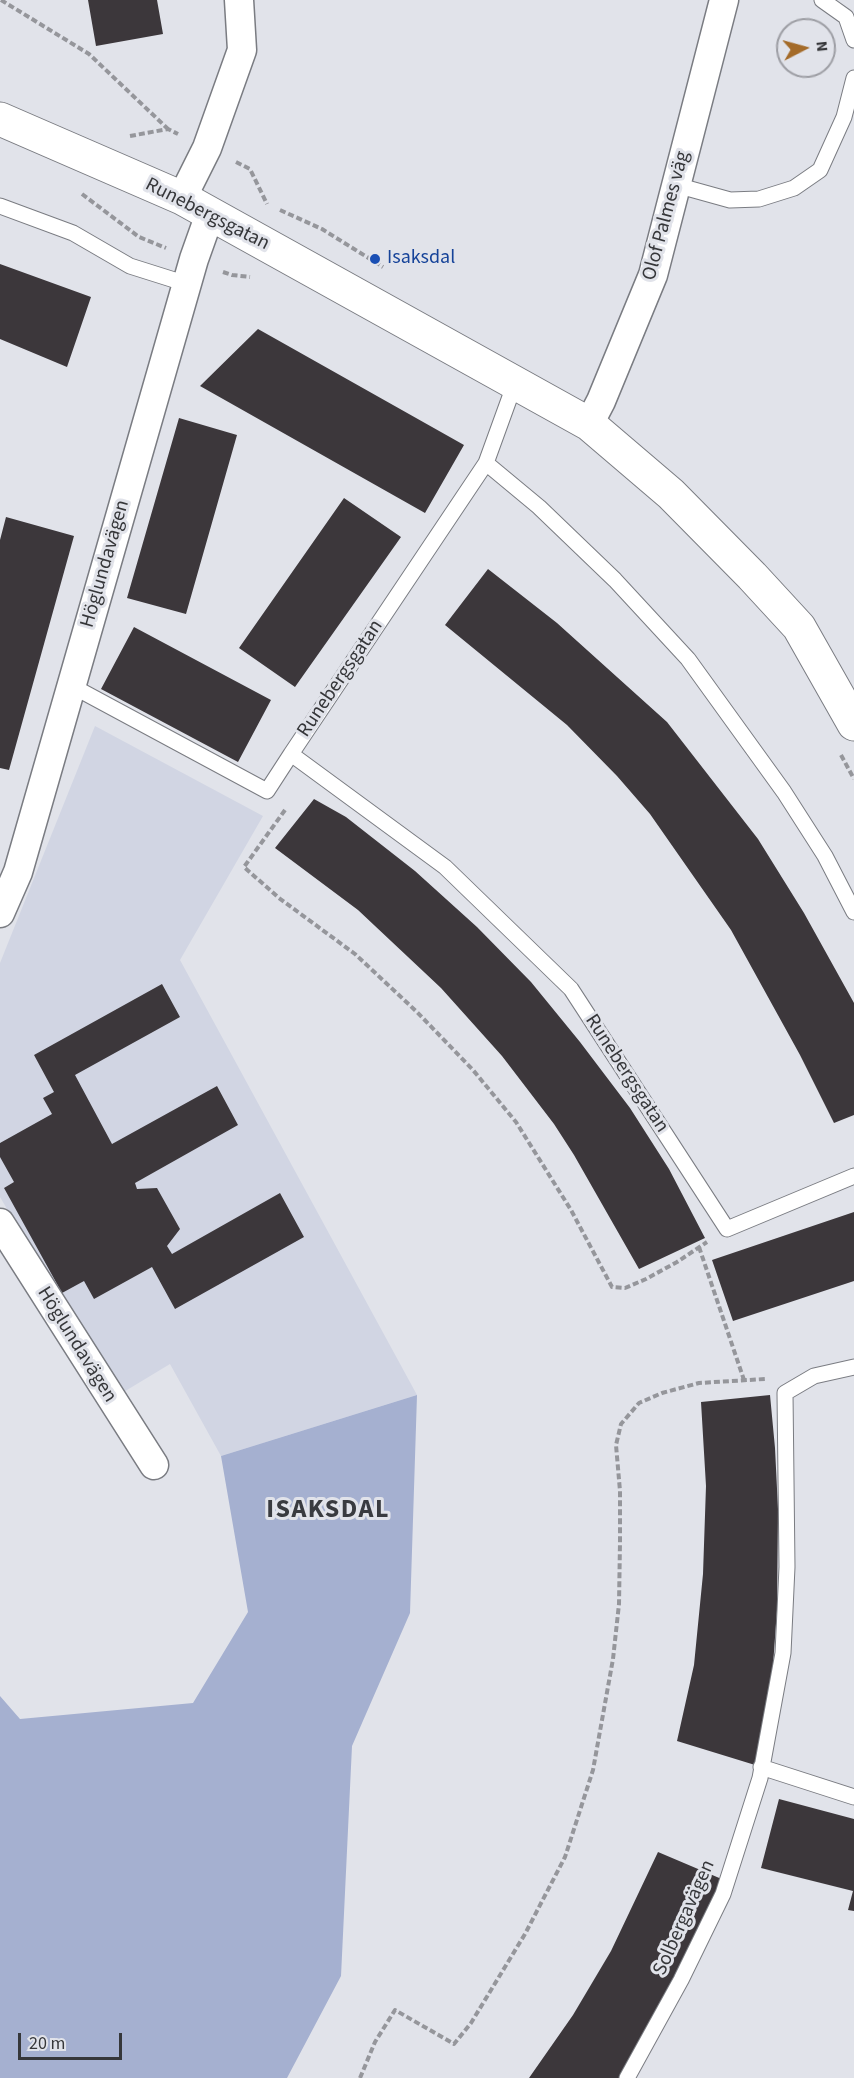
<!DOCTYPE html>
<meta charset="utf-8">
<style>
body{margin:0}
#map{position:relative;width:854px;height:2078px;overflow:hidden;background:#e1e3ea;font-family:"Source Sans 3",sans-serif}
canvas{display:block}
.north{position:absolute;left:776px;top:18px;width:60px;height:60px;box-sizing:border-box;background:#e1e3ea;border:2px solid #9d9ea4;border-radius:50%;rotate:84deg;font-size:16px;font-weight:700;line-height:24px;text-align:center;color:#36373a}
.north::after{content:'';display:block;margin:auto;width:21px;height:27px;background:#a46b29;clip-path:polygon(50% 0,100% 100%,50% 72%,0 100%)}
.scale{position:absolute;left:18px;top:2033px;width:104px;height:27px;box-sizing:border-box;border:3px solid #36373a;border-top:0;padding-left:8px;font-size:18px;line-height:21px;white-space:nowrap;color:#36373a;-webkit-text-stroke:4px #e1e3ea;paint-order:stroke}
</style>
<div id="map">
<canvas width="854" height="2078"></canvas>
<div class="north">N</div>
<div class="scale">20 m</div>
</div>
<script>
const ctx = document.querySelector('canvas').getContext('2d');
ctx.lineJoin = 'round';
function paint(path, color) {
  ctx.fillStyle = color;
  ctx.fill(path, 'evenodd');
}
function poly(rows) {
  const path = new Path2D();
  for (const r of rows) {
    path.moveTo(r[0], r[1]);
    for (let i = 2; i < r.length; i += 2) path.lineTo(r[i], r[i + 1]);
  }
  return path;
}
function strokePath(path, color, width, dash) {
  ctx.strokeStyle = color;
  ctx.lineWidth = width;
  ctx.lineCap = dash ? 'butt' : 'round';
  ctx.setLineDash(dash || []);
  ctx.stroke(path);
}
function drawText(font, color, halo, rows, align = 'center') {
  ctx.font = font + ' "Source Sans 3",sans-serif';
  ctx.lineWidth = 6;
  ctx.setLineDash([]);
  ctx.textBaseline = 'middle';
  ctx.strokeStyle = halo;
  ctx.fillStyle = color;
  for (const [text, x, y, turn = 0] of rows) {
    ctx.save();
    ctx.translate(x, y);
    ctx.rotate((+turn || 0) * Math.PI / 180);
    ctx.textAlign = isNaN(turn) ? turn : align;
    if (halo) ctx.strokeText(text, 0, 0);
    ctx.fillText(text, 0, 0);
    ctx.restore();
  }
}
paint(poly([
 [95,726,263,816,180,960,417,1395,221,1456,170,1364,117,1396,0,1197,0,963]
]), '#d1d5e3');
paint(poly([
 [417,1395,410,1613,352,1746,341,1976,287,2078,0,2078,0,1696,20,1719,193,1703,248,1612,221,1456]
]), '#a5b0d0');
paint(poly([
 [88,0,157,0,163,34,96,46],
 [0,264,91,297,67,367,0,339],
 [258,329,464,445,425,513,200,386],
 [179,418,237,435,186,614,127,598],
 [344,498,401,537,295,687,239,648],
 [6,517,74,536,9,770,0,768,0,540],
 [488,569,557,623,667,722,758,839,804,913,854,1003,854,1115,834,1123,800,1055,731,930,650,814,617,776,567,725,445,625],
 [134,627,271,700,238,762,101,689],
 [314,799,346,817,415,871,477,927,531,982,580,1042,630,1108,669,1169,705,1238,639,1269,574,1155,554,1124,502,1056,441,988,358,910,275,848],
 [162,984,180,1017,75,1075,112,1144,217,1086,238,1125,135,1183,137,1189,157,1188,180,1229,167,1246,172,1254,280,1193,304,1237,175,1309,152,1267,94,1299,84,1281,62,1293,4,1188,14,1182,0,1157,0,1143,52,1114,43,1098,54,1092,34,1055],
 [854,1212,854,1281,733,1321,712,1260],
 [770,1395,775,1448,778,1509,777,1610,770,1707,755,1765,677,1741,694,1665,703,1574,706,1486,701,1402],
 [779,1799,854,1819,854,1911,848,1910,853,1891,761,1868],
 [658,1852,724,1880,692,1945,620,2078,529,2078,573,2015,611,1951]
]), '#3c373b');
const service = poly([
 [822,0,846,17,854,40],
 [676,185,730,200,759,199,794,188,820,170,844,117,854,78],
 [0,206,73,233,130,266,187,284],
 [486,463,515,383],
 [72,686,267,791,291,754],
 [854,912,825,856,784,792,688,659,615,580,539,507,486,463,291,754,445,867,571,989,727,1229,854,1176],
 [761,1767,854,1797],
 [627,2078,681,1980,723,1894,760,1778,783,1653,787,1567,785,1393,814,1376,854,1367]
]);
const minor = poly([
 [182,198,207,148,242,50,239,0],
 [589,424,601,401,653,275,724,0],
 [0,913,18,872,194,259,210,214],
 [0,1223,154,1465]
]);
const tertiary = poly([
 [0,119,182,198,589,424,671,494,752,576,799,627,854,724]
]);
strokePath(service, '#7a7c82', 17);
strokePath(minor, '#7a7c82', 31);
strokePath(tertiary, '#7a7c82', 35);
strokePath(poly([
 [1,0,89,54,168,129],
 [130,136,168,129,178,134],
 [236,162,250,169,267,204],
 [82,194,139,237,166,248],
 [280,210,322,229,383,267],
 [223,272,232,275,250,277],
 [841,755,854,779],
 [285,810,244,867,279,898,355,954,417,1012,473,1070,516,1122,571,1210,612,1287,625,1288,646,1279,677,1262,707,1242],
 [699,1247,744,1380],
 [360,2078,375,2042,395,2010,454,2044,471,2023,525,1934,565,1857,593,1770,613,1659,619,1604,620,1542,620,1491,616,1445,621,1424,639,1403,662,1393,699,1383,765,1379]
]), '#95969b', 4, [6, 3]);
strokePath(service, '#fff', 15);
strokePath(minor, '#fff', 28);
strokePath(tertiary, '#fff', 33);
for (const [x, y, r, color] of [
 [375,259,6,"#1a4fb4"]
]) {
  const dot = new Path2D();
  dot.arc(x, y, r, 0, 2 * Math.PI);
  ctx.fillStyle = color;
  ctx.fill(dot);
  strokePath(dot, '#e1e3ea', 2);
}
drawText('20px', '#36373a', '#e1e3ea', [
 ["Runebergsgatan",207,215,27],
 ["Olof Palmes väg",667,216,-75],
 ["Höglundavägen",106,564,-74],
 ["Runebergsgatan",341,679,-56],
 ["Runebergsgatan",626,1074,57],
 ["Höglundavägen",76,1345,58],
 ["Solbergavägen",685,1918,-66]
]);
drawText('20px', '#164399', '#e1e3ea', [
 ["Isaksdal",387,259]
], 'left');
ctx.letterSpacing = '1.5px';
drawText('bold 26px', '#393b40', '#e1e3ea', [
 ["ISAKSDAL",328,1511]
]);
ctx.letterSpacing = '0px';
</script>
